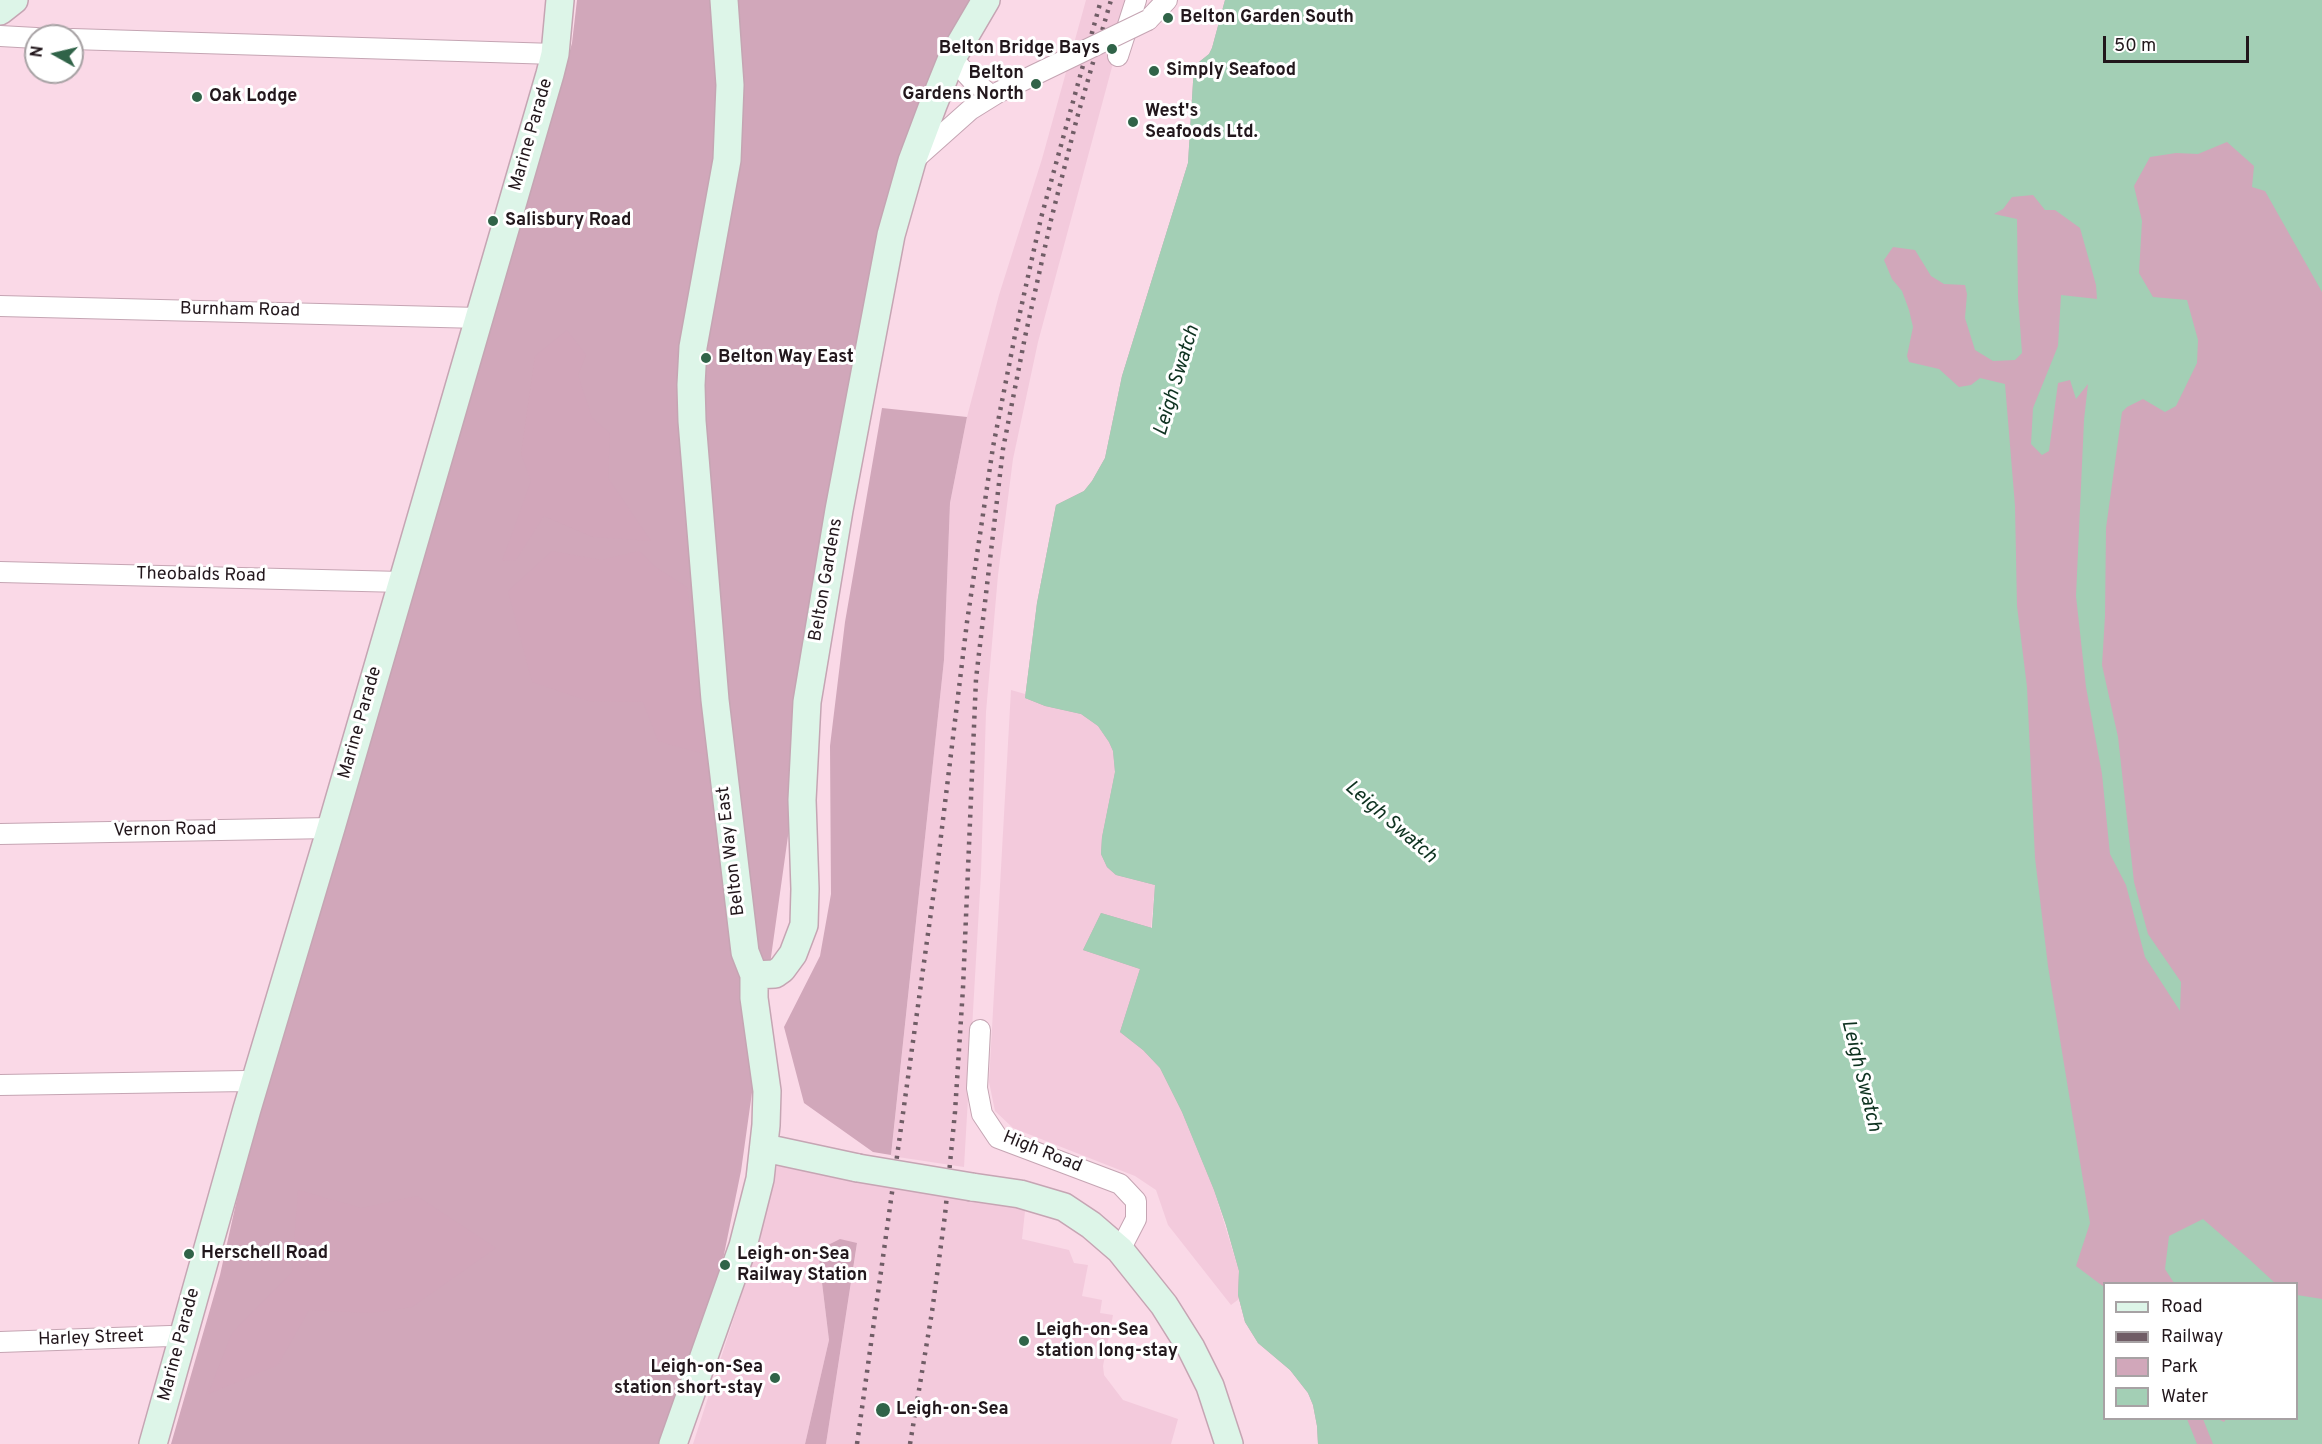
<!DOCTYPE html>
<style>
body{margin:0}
#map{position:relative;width:2322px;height:1444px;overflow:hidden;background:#fad9e7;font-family:Overpass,sans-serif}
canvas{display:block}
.legend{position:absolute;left:2103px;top:1282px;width:195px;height:138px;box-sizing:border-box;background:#fff;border:2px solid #a7a2a4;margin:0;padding:8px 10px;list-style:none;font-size:18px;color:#22171c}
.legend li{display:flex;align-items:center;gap:12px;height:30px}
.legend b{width:30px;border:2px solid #a7a2a4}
.north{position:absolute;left:24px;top:24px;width:60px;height:60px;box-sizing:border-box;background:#fff;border:2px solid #a7a2a4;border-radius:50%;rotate:278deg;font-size:16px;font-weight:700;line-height:24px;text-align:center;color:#22171c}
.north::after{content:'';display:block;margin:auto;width:21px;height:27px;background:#306348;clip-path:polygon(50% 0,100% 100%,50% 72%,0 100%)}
.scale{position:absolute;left:2103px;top:36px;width:146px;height:27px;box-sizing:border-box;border:3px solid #22171c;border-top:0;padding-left:8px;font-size:18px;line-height:21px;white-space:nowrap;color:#22171c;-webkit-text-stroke:4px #fff;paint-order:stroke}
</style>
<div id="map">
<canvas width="2322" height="1444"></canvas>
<ul class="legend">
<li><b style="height:8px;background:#ddf5e8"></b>Road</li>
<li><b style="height:8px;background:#705d66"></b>Railway</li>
<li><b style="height:16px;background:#d1a7ba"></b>Park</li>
<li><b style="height:16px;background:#a3cfb5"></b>Water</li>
</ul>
<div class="north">N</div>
<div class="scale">50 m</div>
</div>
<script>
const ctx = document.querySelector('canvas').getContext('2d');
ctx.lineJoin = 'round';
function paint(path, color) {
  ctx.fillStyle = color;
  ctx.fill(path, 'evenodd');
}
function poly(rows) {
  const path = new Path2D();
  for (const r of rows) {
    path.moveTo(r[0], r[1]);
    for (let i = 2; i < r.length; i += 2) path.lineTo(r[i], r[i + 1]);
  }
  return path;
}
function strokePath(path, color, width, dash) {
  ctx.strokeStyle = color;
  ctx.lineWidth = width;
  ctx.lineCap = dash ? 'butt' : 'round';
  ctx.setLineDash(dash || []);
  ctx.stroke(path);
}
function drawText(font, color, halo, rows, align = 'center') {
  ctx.font = font + ' Overpass,sans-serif';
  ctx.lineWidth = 6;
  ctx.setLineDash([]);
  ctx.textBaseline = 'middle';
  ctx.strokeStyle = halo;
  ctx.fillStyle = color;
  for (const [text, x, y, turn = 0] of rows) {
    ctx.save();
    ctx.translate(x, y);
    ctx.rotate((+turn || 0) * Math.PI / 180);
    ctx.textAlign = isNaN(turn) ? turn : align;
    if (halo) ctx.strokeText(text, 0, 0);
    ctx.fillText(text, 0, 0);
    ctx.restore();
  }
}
paint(poly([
 [1086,0,1130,0,1038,342,1013,459,998,575,986,712,981,873,964,1167,891,1156,944,660,950,503,967,417,999,295,1042,159],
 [1011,690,1025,694,1025,698,1045,706,1081,714,1098,726,1109,741,1113,751,1115,772,1102,837,1116,875,1155,885,1151,928,1140,969,1143,1050,1160,1068,1182,1112,1214,1190,1239,1271,1239,1299,1231,1305,1168,1225,1156,1190,1135,1176,1013,1128,995,1111,989,1082],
 [777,1166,867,1177,1026,1202,1022,1239,1069,1250,1074,1263,1088,1265,1082,1296,1102,1300,1100,1313,1113,1315,1103,1366,1104,1375,1123,1400,1178,1419,1171,1444,826,1444,857,1244,818,1250,829,1340,805,1444,693,1444,754,1256]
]), '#f3cadc');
paint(poly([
 [577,0,972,0,900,151,857,344,741,1171,720,1274,661,1444,171,1444,220,1275,243,1172,537,168,572,43],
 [1225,0,2322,0,2322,1444,1318,1444,1317,1426,1313,1405,1308,1393,1290,1370,1258,1343,1245,1322,1238,1295,1239,1271,1226,1225,1214,1190,1182,1112,1160,1068,1143,1050,1120,1032,1140,969,1083,950,1101,913,1152,928,1155,885,1116,875,1107,867,1101,854,1102,837,1115,772,1113,751,1109,742,1098,726,1081,714,1045,706,1025,698,1037,603,1056,505,1084,491,1092,481,1105,458,1122,376,1188,163,1194,66,1209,54,1212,48],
 [2104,1284,2296,1284,2296,1418,2104,1418],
 [882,408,967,417,950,503,944,660,891,1155,873,1152,804,1103,784,1027,820,956,831,894,830,746,845,622]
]), '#d1a7ba');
paint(poly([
 [567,330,586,355,578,375,592,418,610,433,608,478,651,541,593,537,544,516,516,560,502,561,531,481,521,454,535,356],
 [552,551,601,560,639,551,657,568,687,587,711,756,658,741,643,702,588,701,532,682,508,591],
 [298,1190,362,1208,417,1196,496,1248,412,1307,371,1313,309,1310,278,1365,208,1394,232,1333,292,1272],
 [840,1239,857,1243,826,1444,805,1444,829,1340,818,1250]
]), '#d2a6ba');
paint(poly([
 [1225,0,2322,0,2322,292,2265,191,2252,187,2254,166,2227,142,2198,154,2176,153,2150,157,2134,186,2142,221,2139,273,2153,297,2187,300,2198,340,2197,363,2176,406,2165,412,2143,399,2127,407,2122,412,2106,528,2105,616,2102,665,2118,737,2134,882,2148,934,2181,982,2180,1011,2145,957,2126,885,2110,854,2102,774,2086,687,2076,596,2084,420,2088,384,2076,399,2070,380,2058,383,2049,451,2042,455,2031,444,2033,408,2058,346,2061,295,2097,299,2096,285,2080,228,2055,210,2045,210,2033,195,2012,197,2003,209,1994,214,2017,219,2018,297,2022,353,2015,360,1993,361,1975,350,1965,318,1967,294,1965,285,1944,284,1931,276,1915,250,1893,247,1884,260,1892,279,1902,291,1909,310,1913,327,1907,356,1909,362,1939,369,1959,387,1971,385,1980,378,2005,384,2015,506,2017,606,2027,687,2035,858,2048,966,2090,1223,2076,1266,2104,1287,2104,1418,2187,1419,2197,1444,1318,1444,1317,1426,1313,1405,1308,1393,1290,1370,1258,1343,1245,1322,1238,1295,1239,1271,1226,1225,1214,1190,1182,1112,1160,1068,1143,1050,1120,1032,1140,969,1083,950,1101,913,1152,928,1155,885,1116,875,1107,867,1101,854,1102,837,1115,772,1113,751,1109,742,1098,726,1081,714,1045,706,1025,698,1037,603,1056,505,1084,491,1092,481,1105,458,1122,376,1188,163,1194,66,1209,54,1212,48],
 [2203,1219,2249,1259,2275,1283,2174,1283,2165,1269,2169,1236],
 [2297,1295,2322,1299,2322,1444,2213,1444,2203,1419,2218,1419,2224,1422,2226,1419,2296,1418]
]), '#a3cfb5');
const street = poly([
 [1148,20,1167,0],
 [0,36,36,38],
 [72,39,555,54],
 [1118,56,1136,0],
 [952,58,972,80,992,96],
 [915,159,970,110,999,92],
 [0,306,480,318],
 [0,572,402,582],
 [0,834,331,828],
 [980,1030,977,1088,982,1114,998,1138,1120,1184,1136,1201,1136,1219,1120,1250],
 [0,1085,246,1081,254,1084],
 [0,1342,170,1336,181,1338]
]);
const secondary = poly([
 [0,11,14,0],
 [754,975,775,974,782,969,793,954,804,925,805,889,802,800,807,702,839,510,891,235,912,161,933,105,952,58,986,0],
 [765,1148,858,1168],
 [972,1187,1020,1194,1064,1207,1091,1225,1120,1250,1164,1305,1191,1348,1210,1386,1229,1444],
 [153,1444,247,1109,331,828,550,74,555,54,560,0],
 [673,1444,743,1246,760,1179,766,1125,767,1091,754,998,754,975,745,952,715,700,692,421,691,385,693,347,727,160,730,85,724,0]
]);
strokePath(street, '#c5a5b3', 22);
strokePath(secondary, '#c5a5b3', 30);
strokePath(street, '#fff', 20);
strokePath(secondary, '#ddf5e8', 27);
strokePath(poly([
 [857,1444,937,869,967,622,993,447,1015,335,1041,218,1101,0],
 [910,1444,932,1312,945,1215,955,1112,963,988,976,679,1003,449,1025,337,1051,220,1077,118,1111,0]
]), '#705d66', 4.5, [3, 6]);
const streetBridge = poly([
 [999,92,1148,20]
]);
const secondaryBridge = poly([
 [858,1168,972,1187]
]);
strokePath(streetBridge, '#c5a5b3', 22, []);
strokePath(secondaryBridge, '#c5a5b3', 30, []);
strokePath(streetBridge, '#fff', 20);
strokePath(secondaryBridge, '#ddf5e8', 27);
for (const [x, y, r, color] of [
 [1168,18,6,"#306348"],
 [1112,49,6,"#306348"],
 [1154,71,6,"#306348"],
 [1036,84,6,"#306348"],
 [197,97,6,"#306348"],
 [1133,122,6,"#306348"],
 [493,221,6,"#306348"],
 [706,358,6,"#306348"],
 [189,1254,6,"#306348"],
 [725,1265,6,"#306348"],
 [1024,1341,6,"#306348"],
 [775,1378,6,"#306348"],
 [883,1410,8,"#306348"]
]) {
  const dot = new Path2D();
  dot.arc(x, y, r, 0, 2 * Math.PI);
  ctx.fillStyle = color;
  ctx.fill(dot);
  strokePath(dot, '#fff', 2);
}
drawText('bold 18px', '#22171c', '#fff', [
 ["Belton Garden South",1180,18],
 ["Belton Bridge Bays",1100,49,"right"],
 ["Simply Seafood",1166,71],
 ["Belton",1024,74,"right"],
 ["Gardens North",1024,95,"right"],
 ["Oak Lodge",209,97],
 ["West's",1145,112],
 ["Seafoods Ltd.",1145,133],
 ["Salisbury Road",505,221],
 ["Belton Way East",718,358],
 ["Herschell Road",201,1254],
 ["Leigh-on-Sea",737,1255],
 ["Railway Station",737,1276],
 ["Leigh-on-Sea",1036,1331],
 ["station long-stay",1036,1352],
 ["Leigh-on-Sea",763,1368,"right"],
 ["station short-stay",763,1389,"right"],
 ["Leigh-on-Sea",896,1410]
], 'left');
drawText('18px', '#22171c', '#fff', [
 ["Marine Parade",532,135,-74],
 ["Burnham Road",240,311,1],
 ["Theobalds Road",201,576,1],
 ["Belton Gardens",827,580,-80],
 ["Marine Parade",361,723,-74],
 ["Vernon Road",165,831,-1],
 ["Belton Way East",732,851,-97],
 ["High Road",1042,1153,22],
 ["Harley Street",91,1339,-2],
 ["Marine Parade",180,1345,-75]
]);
drawText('italic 20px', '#0e3220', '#fff', [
 ["Leigh Swatch",1178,381,-73],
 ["Leigh Swatch",1390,823,41],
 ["Leigh Swatch",1860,1076,76]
]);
</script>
